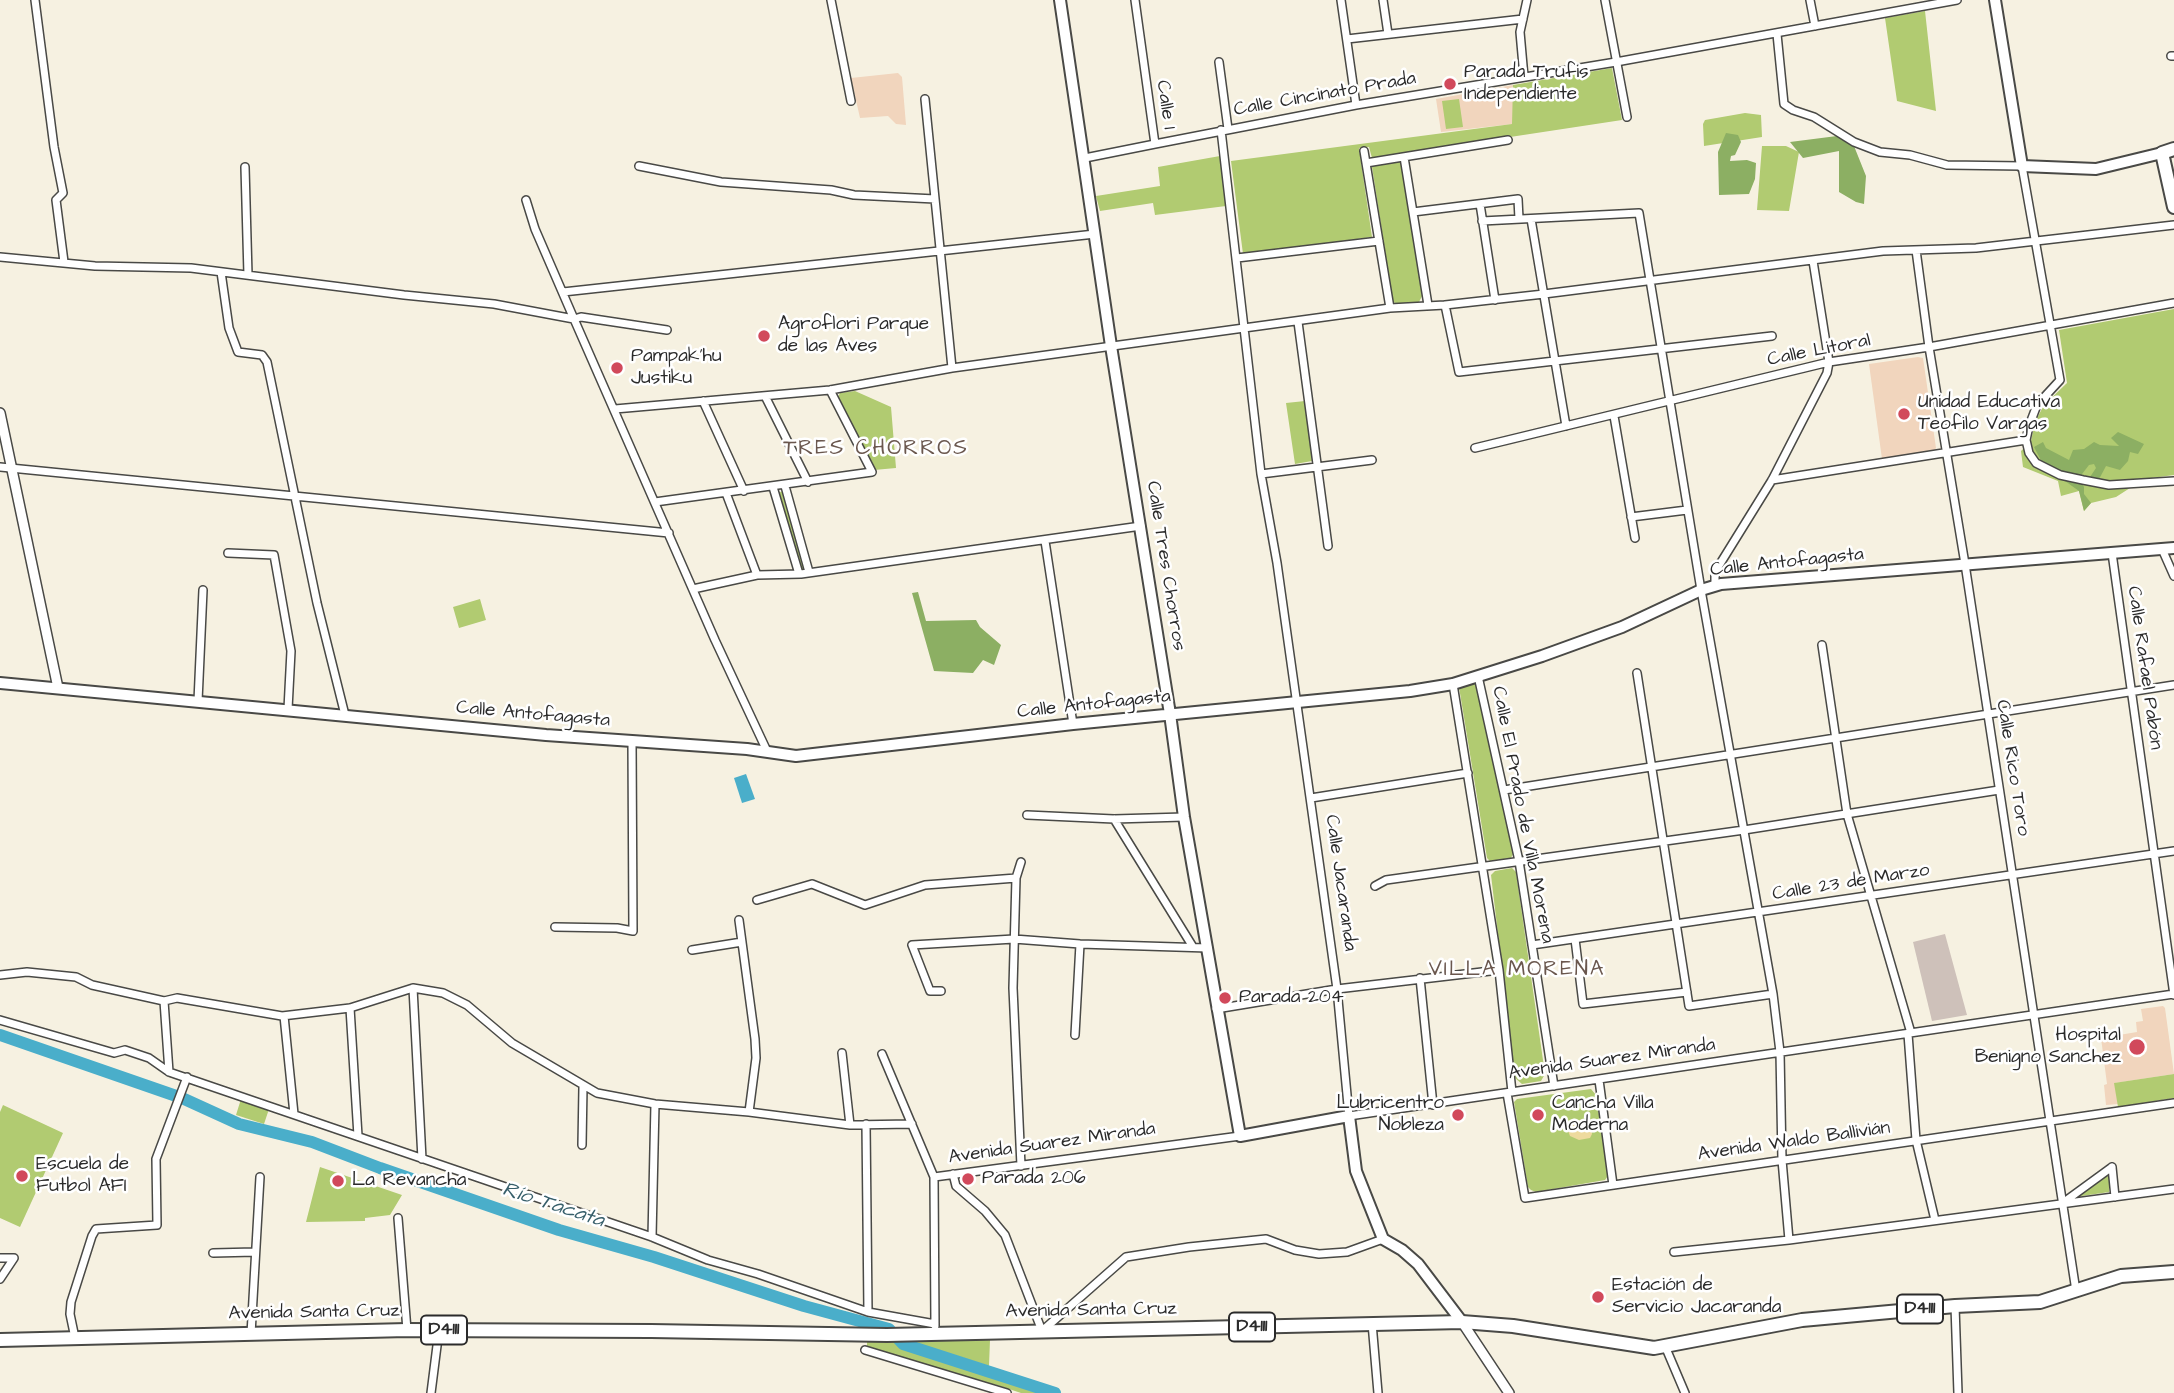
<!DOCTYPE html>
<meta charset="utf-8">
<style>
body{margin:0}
canvas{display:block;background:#f6f1e1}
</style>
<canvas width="2174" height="1393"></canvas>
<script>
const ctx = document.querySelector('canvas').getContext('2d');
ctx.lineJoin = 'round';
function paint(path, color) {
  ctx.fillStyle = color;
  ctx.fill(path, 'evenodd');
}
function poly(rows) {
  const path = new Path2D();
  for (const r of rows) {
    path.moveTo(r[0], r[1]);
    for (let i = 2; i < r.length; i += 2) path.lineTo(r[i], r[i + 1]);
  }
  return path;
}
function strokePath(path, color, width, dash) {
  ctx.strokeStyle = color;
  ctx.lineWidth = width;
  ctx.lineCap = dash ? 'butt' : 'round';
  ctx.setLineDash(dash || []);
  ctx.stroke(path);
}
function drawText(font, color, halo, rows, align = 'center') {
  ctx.font = font + ' "Architects Daughter",sans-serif';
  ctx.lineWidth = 5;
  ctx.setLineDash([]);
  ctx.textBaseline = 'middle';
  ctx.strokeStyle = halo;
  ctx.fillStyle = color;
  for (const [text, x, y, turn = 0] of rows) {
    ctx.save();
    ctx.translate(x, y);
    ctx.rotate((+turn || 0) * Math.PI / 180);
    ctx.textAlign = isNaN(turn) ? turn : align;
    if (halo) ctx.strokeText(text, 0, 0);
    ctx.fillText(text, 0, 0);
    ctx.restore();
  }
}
paint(poly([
 [898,73,902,77,906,125,896,124,888,116,860,118,851,78],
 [1513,85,1513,124,1441,132,1436,99],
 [1918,357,1923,358,1936,448,1934,451,1882,459,1869,364],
 [2163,1006,2165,1008,2174,1074,2115,1083,2118,1104,2106,1105,2104,1085,2107,1084,2101,1038,2137,1032,2136,1022,2143,1021,2141,1009]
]), '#f1d5bd');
paint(poly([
 [1945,934,1967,1015,1932,1021,1913,942]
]), '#cec1ba');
paint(poly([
 [1925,11,1936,111,1897,101,1885,18],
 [1612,68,1622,120,1372,158,1369,147,1359,148,1372,237,1243,254,1231,161,1512,124,1513,85],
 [1459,99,1463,127,1446,129,1442,101],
 [1745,113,1761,115,1762,137,1704,146,1703,124,1705,120],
 [1762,146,1786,146,1799,152,1789,211,1757,210],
 [1220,156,1226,206,1155,215,1153,203,1100,211,1096,196,1160,186,1158,167],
 [1397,160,1401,162,1422,296,1419,302,1401,305,1393,302,1372,167,1374,164],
 [2174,309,2174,475,2144,479,2116,497,2091,503,2084,511,2079,491,2061,496,2058,481,2023,467,2021,451,2031,441,2035,422,2044,405,2067,383,2059,330],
 [855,391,891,407,896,468,874,470,838,397,840,393],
 [1305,401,1312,461,1295,464,1286,403],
 [783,491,806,569,800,570,778,493],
 [480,599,486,620,459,628,453,607],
 [1476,682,1513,854,1511,858,1490,861,1487,858,1459,687],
 [1512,868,1516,872,1545,1074,1541,1081,1522,1084,1515,1078,1491,875,1495,871],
 [2174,1074,2174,1098,2118,1107,2114,1083],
 [1591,1089,1596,1095,1608,1176,1605,1180,1536,1192,1531,1190,1528,1187,1514,1102,1517,1099],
 [241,1099,269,1109,264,1124,236,1115],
 [3,1105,63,1133,20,1227,0,1218,0,1112],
 [320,1167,402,1195,390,1215,365,1218,365,1221,306,1222],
 [2105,1175,2110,1177,2109,1192,2075,1197],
 [907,1340,990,1340,989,1366],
 [867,1341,897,1341,899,1346,1041,1393,1021,1393,997,1385,964,1378,867,1348]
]), '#b1cb71');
paint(poly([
 [1726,133,1738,135,1741,142,1735,155,1731,156,1730,161,1747,160,1756,163,1755,179,1749,194,1719,195,1718,152],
 [1837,136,1854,146,1866,176,1864,204,1856,202,1839,192,1839,151,1803,158,1790,142],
 [2118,432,2144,444,2138,454,2130,452,2128,461,2120,470,2106,466,2097,483,2090,477,2096,468,2094,464,2089,465,2079,478,2084,487,2084,494,2091,503,2084,511,2079,491,2044,466,2034,447,2043,442,2046,448,2069,460,2073,450,2084,449,2094,442,2100,445,2119,446,2111,438],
 [918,592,926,621,976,620,980,627,1001,645,994,665,983,660,973,673,934,671,912,593]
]), '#8caf63');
paint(poly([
 [1587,1122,1591,1126,1592,1134,1590,1138,1579,1140,1570,1136,1568,1131,1575,1123]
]), '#eeda9e');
paint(poly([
 [746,774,755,799,742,803,734,778]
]), '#4aaeca');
strokePath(poly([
 [0,1035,182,1098,239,1124,312,1142,380,1168,559,1230,654,1257,804,1306,889,1329,903,1344,1055,1393]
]), '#4aaeca', 12);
const minor = poly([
 [35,0,54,147,63,193,56,200,64,262],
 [831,0,851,101],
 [1341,0,1356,105],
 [1383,0,1388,34],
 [1605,0,1627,117],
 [1810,0,1815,26],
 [1777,34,1784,104,1793,110,1814,117,1854,142,1880,152,1910,155,1947,165,2022,166,2060,380,2037,405,2029,426,2026,440,2029,453,2036,463,2060,475,2083,480,2109,485,2174,481],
 [1347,39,1523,19],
 [2171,56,2174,56],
 [1219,62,1228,129],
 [1524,77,1520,32,1527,0],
 [925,99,952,368],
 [1221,130,1261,474,1277,563,1337,989,1349,1116,2174,994],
 [1155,144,1356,105,1616,62,1957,0],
 [1364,151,1390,308],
 [1404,157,1428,305],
 [1085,158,1155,144,1135,0],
 [1366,163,1508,140],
 [639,166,721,182,831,190,854,195,935,199],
 [245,167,248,275],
 [526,200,535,229,574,319,715,640,767,751],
 [1480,204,1495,300],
 [1413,212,1518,199,1519,219],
 [1531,219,1566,426],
 [1482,221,1639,213,1701,590,1773,994,1780,1052,1782,1160,1789,1240],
 [1916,250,1929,347,1965,564,2076,1291],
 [0,257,95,266,191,268,404,295,494,304,574,319,581,317,667,330],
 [1237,258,1379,241],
 [221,272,229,328,238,352,262,355,267,362,317,603,345,715],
 [563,292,1095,234],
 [1445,305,1459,372,1772,336],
 [1298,322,1328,546],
 [765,396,808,482],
 [703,401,744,491],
 [615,409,830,390,952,368,1390,308,1445,305,1544,294,1883,251,1976,248,2174,225],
 [1614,416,1635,538],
 [1475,448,1829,362,1929,347,2174,303],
 [0,467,669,533],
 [1261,474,1372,460],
 [1772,480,2026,440],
 [785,486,809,572],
 [773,487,799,574],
 [726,493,757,575],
 [655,502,872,472,830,390],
 [1631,517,1687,510],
 [1045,541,1073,724],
 [2162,549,2174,576],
 [228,553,274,555,291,651,288,709],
 [2112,553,2174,995],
 [1715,585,1715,572,1772,480,1827,373,1829,362,1813,261],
 [693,589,757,575,801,574,1141,526],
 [1822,645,1847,814,1911,1033],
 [1637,673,1689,1006,1773,994],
 [1478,676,1519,861,1554,1086],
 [1453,684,1499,970,1512,1092],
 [198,701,203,590],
 [1504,790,2174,685],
 [1311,798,1468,773],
 [1027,815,1114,819,1184,817],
 [1114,819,1193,947],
 [1375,886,1386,880,1744,830,1999,790],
 [757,900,812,884,865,905,925,885,1016,878],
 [739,920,755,1039,756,1058,749,1112],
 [555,927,617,928,633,931,632,742],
 [1575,939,1583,1004,1687,992],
 [1532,945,2174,851],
 [692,950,742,942],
 [0,975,27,972,76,977,92,985,164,1001,177,998,282,1016,350,1008,413,988,443,993,467,1005,512,1043,597,1093,655,1104,749,1112,850,1125,912,1124],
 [1420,978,1433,1105],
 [413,988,422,1159],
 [941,991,930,991,912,945,1014,939,1080,944,1208,948],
 [164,1001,169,1072],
 [350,1008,358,1136],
 [1216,1009,1337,989,1499,970],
 [284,1016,294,1114],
 [0,1020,114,1053,125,1050,149,1058,169,1072,652,1237,708,1260,758,1274,868,1312,935,1324],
 [1908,1034,1916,1140,1935,1220],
 [1075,1035,1080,944],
 [842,1053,850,1125],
 [882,1054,934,1177,935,1326],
 [1599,1080,1613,1185],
 [1507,1093,1525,1198,2174,1103],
 [866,1124,868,1312],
 [582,1145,583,1087],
 [1021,1166,1013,988,1016,878,1021,862],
 [2112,1167,2115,1197],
 [953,1174,956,1186,985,1211,1005,1235,1042,1331,1126,1257,1189,1247,1266,1239,1295,1250,1319,1254,1347,1252,1383,1239],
 [934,1177,1240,1136],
 [2064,1202,2112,1167],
 [398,1218,407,1330],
 [652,1237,655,1104],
 [1674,1252,1789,1240,2174,1189],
 [213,1253,255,1252],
 [0,1258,14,1258,0,1279],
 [1955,1306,1958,1393],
 [1372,1323,1378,1393],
 [251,1334,260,1177],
 [75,1338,70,1314,71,1302,92,1236,96,1229,157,1225,156,1159,187,1077],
 [1665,1346,1685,1393],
 [865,1350,1007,1393],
 [431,1393,439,1330]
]);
const tertiary = poly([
 [0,413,58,688],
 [1462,1322,1509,1393]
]);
const secondary = poly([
 [1060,0,1111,346,1170,714,1184,817,1240,1136,1349,1116,1356,1171,1383,1239,1402,1250,1418,1264,1462,1322],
 [1995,0,2022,166,2096,169,2162,153],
 [0,683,546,735,747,749,796,756,1073,724,1410,691,1453,684,1542,656,1622,627,1701,590,1721,584,2174,548]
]);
const primary = poly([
 [0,1340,407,1330,651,1331,887,1335,1462,1322,1513,1326,1654,1348,1802,1320,1955,1306,2040,1302,2121,1276,2174,1272]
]);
const trunk = poly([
 [2174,149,2162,153,2174,207]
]);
strokePath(minor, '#494946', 10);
strokePath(tertiary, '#494946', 12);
strokePath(secondary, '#494946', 14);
strokePath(primary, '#494946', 16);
strokePath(trunk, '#494946', 16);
strokePath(minor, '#fff', 7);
strokePath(tertiary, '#fff', 9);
strokePath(secondary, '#fff', 10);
strokePath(primary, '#fff', 12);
strokePath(trunk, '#fff', 12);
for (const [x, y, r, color] of [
 [1450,84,7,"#d1495b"],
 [764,336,7,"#d1495b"],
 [617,368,7,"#d1495b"],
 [1904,414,7,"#d1495b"],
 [1225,998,7,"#d1495b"],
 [2137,1047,9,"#d1495b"],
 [1458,1115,7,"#d1495b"],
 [1538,1115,7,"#d1495b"],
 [22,1176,7,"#d1495b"],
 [968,1179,7,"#d1495b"],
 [338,1181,7,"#d1495b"],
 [1598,1297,7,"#d1495b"]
]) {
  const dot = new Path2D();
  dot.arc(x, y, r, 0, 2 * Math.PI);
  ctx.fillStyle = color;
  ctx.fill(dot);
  strokePath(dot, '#fff', 2.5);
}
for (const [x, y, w] of [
 [1920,1309,46],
 [1252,1327,46],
 [444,1330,46]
]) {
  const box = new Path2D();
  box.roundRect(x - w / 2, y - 14.5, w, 29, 5);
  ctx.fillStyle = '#fff';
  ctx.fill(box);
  strokePath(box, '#2b2b2b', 2);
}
drawText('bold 18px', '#2b2b2b', null, [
 ["D4111",1920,1309],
 ["D4111",1252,1327],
 ["D4111",444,1330]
]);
drawText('19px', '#2b2b2b', '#fff', [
 ["Parada Trufis",1464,73],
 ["Independiente",1464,95],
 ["Agroflori Parque",778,325],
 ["de las Aves",778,347],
 ["Pampak'hu",631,357],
 ["Justiku",631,379],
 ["Unidad Educativa",1918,403],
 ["Teofilo Vargas",1918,425],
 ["Parada 204",1239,998],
 ["Hospital",2121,1036,"right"],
 ["Benigno Sanchez",2121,1058,"right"],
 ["Lubricentro",1444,1104,"right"],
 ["Nobleza",1444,1126,"right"],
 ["Cancha Villa",1552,1104],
 ["Moderna",1552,1126],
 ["Escuela de",36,1165],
 ["Futbol AFI",36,1187],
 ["Parada 206",982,1179],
 ["La Revancha",352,1181],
 ["Estación de",1612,1286],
 ["Servicio Jacaranda",1612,1308]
], 'left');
drawText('19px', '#2b2b2b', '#fff', [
 ["Calle Cincinato Prada",1325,95,-10],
 ["Calle 1",1165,105,82],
 ["Calle Litoral",1819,351,-11],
 ["Calle Antofagasta",1787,563,-6],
 ["Calle Tres Chorros",1165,566,81],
 ["Calle Rafael Pabón",2144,668,82],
 ["Calle Antofagasta",1094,705,-6],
 ["Calle Antofagasta",533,715,5],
 ["Calle Rico Toro",2012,768,81],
 ["Calle El Prado de Villa Morena",1522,815,79],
 ["Calle Jacaranda",1340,883,82],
 ["Calle 23 de Marzo",1851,883,-9],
 ["Avenida Suarez Miranda",1612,1060,-8],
 ["Avenida Waldo Ballivián",1794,1142,-8],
 ["Avenida Suarez Miranda",1052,1144,-8],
 ["Avenida Santa Cruz",1091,1311,-1],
 ["Avenida Santa Cruz",314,1313,-1]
]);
ctx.letterSpacing = '2px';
drawText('21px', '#6a574e', '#fff', [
 ["TRES CHORROS",876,450],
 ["VILLA MORENA",1517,971]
]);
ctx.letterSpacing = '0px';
drawText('italic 21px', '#375f6b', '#fff', [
 ["Río Tacata",553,1206,18]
]);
</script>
